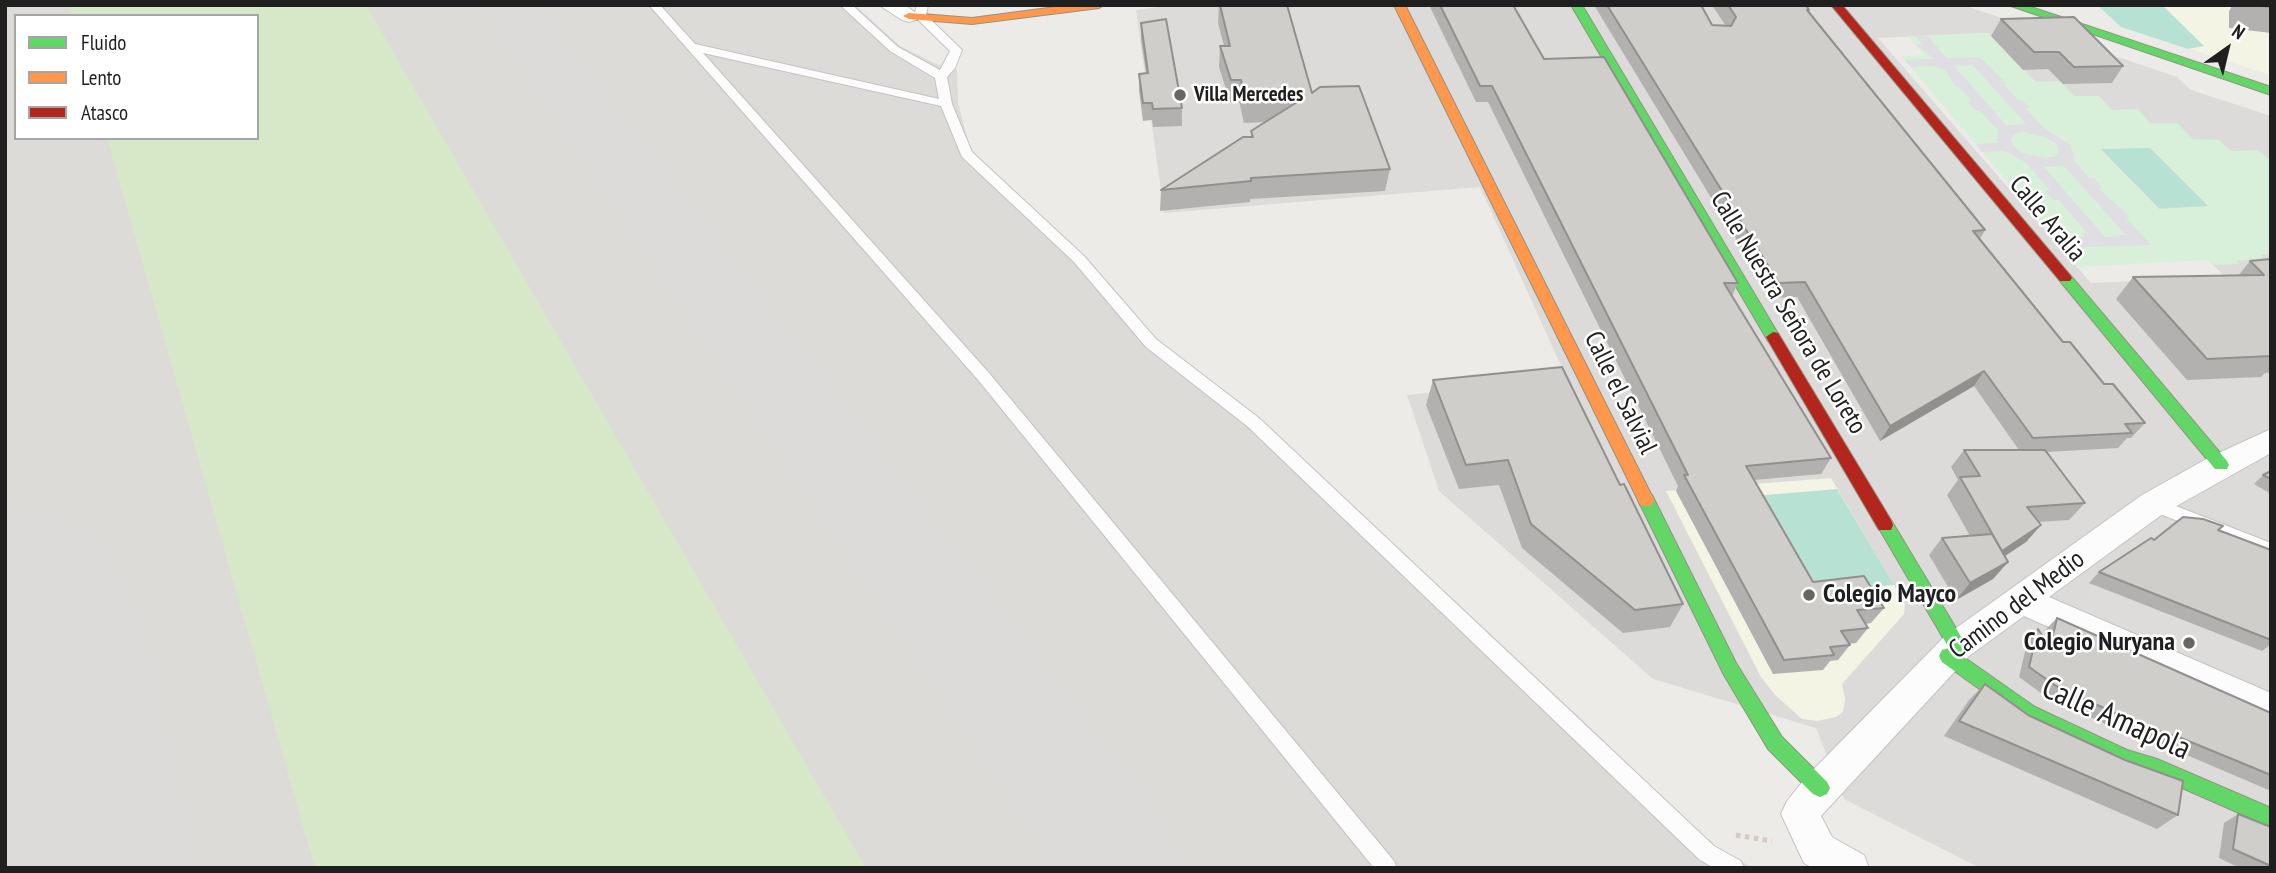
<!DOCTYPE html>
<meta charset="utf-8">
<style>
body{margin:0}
#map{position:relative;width:2276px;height:873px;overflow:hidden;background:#edebe8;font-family:"PT Sans Narrow",sans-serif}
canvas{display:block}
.frame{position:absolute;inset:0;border:7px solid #1f1f1f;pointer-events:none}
.legend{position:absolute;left:14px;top:14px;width:245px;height:126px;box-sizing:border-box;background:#fff;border:2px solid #a5a5a5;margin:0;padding:9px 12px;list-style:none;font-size:21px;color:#1f1f1f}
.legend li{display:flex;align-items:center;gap:14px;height:35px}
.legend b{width:35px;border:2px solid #a5a5a5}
.north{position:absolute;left:2192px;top:14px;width:70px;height:70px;-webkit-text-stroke:5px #fff;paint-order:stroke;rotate:34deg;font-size:19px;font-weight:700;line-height:28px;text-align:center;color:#1f1f1f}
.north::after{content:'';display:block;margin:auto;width:24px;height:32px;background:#1f1f1f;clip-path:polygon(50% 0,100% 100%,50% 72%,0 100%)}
</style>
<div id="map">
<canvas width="2276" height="873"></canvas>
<div class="frame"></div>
<ul class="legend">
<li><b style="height:9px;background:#63d668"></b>Fluido</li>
<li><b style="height:9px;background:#ff974d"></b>Lento</li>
<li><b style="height:9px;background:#b3261e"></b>Atasco</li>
</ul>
<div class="north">N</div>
</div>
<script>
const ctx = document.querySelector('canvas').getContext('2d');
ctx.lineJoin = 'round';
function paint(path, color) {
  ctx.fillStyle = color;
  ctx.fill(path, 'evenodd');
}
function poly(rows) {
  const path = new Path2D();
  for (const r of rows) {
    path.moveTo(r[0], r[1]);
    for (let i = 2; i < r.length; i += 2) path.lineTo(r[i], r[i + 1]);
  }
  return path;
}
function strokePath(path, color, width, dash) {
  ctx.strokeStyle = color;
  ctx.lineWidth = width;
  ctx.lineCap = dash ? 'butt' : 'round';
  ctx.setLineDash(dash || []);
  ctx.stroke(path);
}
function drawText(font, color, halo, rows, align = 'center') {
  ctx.font = font + ' "PT Sans Narrow",sans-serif';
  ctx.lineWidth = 5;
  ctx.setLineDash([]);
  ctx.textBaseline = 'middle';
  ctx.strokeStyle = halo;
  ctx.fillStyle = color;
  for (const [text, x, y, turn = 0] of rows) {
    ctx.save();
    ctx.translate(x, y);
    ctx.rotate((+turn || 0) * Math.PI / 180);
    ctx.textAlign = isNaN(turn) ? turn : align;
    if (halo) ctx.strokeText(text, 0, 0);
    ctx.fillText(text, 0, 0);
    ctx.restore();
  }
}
paint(poly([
 [1172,5,1963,5,2177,77,2191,90,2271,116,2271,868,1980,868,1844,799,1816,728,1653,679,1439,491,1407,395,1567,379,1480,187,1164,213,1136,10],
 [1988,33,2225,277,2091,283,1878,38]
]), '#dcdbd9');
paint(poly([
 [2097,5,2271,5,2271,75,2121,27],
 [1831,478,1905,604,1904,614,1842,684,1845,699,1843,712,1836,717,1817,721,1802,719,1775,695,1761,677,1666,491]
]), '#f4f4e4');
paint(poly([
 [5,5,855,5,900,46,936,64,957,70,958,103,971,152,1068,241,1155,337,1257,416,1577,715,1713,846,1753,868,5,868],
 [16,16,257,16,257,138,16,138]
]), '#dcdbd7');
paint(poly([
 [69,5,366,5,866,868,315,868,107,138,257,138,257,16,72,16]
]), '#d7e8c9');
paint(poly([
 [1988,33,2035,82,2060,81,2074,96,2099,96,2112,110,2138,109,2150,123,2177,123,2193,139,2219,140,2231,151,2258,150,2271,161,2271,254,2261,255,2263,258,2237,261,2239,264,2214,265,2208,260,2079,267,1901,56,1924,55,1908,36],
 [2150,148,2207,205,2207,206,2158,209,2101,150]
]), '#d8f0da');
paint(poly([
 [2097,5,2162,5,2204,46,2188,49,2121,27],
 [2149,148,2150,148,2208,206,2159,208,2101,149],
 [1837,489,1894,585,1806,593,1754,496]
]), '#b7e1d2');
paint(poly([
 [2099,587,2271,654,2271,702,2065,612]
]), '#dddcdb');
paint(poly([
 [1915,36,1927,36,1947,58,1979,57,2007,84,2004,85,2018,100,2022,100,2030,108,2026,109,2045,129,2070,144,2074,155,2073,160,2089,178,2094,178,2102,188,2099,189,2130,217,2126,218,2151,245,2064,248,2056,239,2084,237,2085,231,2059,200,2053,200,2045,191,2050,190,2025,162,2005,151,1982,152,1976,144,1997,143,1998,130,1980,111,1976,111,1968,102,1972,101,1959,87,1955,86,1945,70,1932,66,1911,67,1905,60,1934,59,1916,45,1922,44],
 [1973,65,2026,124,2006,125,1954,66],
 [2023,132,2047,138,2056,144,2059,151,2056,156,2046,158,2022,153,2013,146,2010,140,2014,134],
 [2064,166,2126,235,2105,237,2044,167]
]), '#dfdee2');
paint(poly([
 [472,5,543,5,1172,823,1191,868,1050,868,472,5]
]), '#dcdbd9');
paint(poly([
 [5,497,104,532,146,616,203,868,5,868,5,497]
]), '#dcdbd9');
const lane = poly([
 [649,5,660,5,695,44,939,99,935,78,890,51,840,5,852,5,898,47,940,70,950,51,914,16,917,5,928,5,926,15,962,50,955,68,947,77,952,104,972,152,1084,256,1156,339,1259,418,1714,846,1741,861,1744,868,1714,868,1700,860,1247,426,1146,347,1074,262,962,157,941,106,703,53,989,373,1394,861,1397,868,1374,868,979,381,649,5],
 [2153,497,2271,543,2271,557,2147,509,2145,504,2147,499,2153,497]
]);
const street = poly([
 [879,5,905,5,920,16,916,20,909,22,902,20,879,5],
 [2271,429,2271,453,2164,513,2049,597,2271,693,2271,726,2024,616,1969,656,1821,816,1832,837,1864,855,1869,868,1813,868,1804,863,1781,814,1787,801,1807,776,1945,636,2142,495,2210,457,2271,429]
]);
const fast = poly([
 [1571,5,1582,5,1780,337,1778,341,1768,341,1571,5],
 [2008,5,2025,5,2271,87,2271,95,2008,5],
 [2065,273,2070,275,2227,461,2229,465,2227,469,2215,469,2060,281,2058,278,2060,275,2065,273],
 [1646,494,1652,495,1736,663,1782,737,1827,782,1830,788,1827,794,1820,797,1813,794,1768,749,1724,675,1638,500,1640,495,1646,494],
 [1885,518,1891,520,1963,640,1966,646,1963,652,1958,653,2035,707,2127,750,2157,759,2271,808,2271,827,2148,773,2117,764,2021,719,1942,662,1939,656,1942,650,1949,648,1877,525,1879,520,1885,518]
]);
const slow = poly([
 [1071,5,1104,5,1099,8,972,24,909,19,903,16,909,13,972,18,1071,5],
 [1394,5,1405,5,1654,500,1652,505,1646,506,1640,505,1638,500,1394,5]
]);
const jam = poly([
 [1831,5,1842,5,2070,275,2072,278,2070,281,2060,281,1831,5],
 [1773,332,1778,333,1891,520,1893,525,1891,530,1879,530,1766,337,1773,332]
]);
strokePath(lane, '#c4c3c2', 2);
strokePath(street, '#c4c3c2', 2);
strokePath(fast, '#929581', 2);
strokePath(slow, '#929581', 2);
strokePath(jam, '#929581', 2);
strokePath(poly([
 [1736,835,1772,841]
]), '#d6cac8', 5, [4.5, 4.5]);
paint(lane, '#fcfcfc');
paint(street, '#fcfcfc');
paint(fast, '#63d668');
paint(slow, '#ff974d');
paint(jam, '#b3261e');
paint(poly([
 [1219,5,1287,5,1312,93,1390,169,1385,191,1250,199,1250,202,1160,211,1161,190,1251,137,1251,131,1267,122,1244,123,1239,101,1230,102,1219,67,1220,46,1224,46,1218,23],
 [1429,5,1513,5,1544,59,1738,283,1732,296,1831,458,1821,474,1754,480,1813,582,1884,608,1871,623,1865,624,1868,628,1856,643,1849,644,1850,645,1838,660,1830,661,1823,670,1773,674,1676,491,1678,486,1488,102,1476,102],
 [1594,5,1701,5,1712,25,1726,26,1712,5,1806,5,1809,10,1808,12,1985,230,1980,239,2063,342,2104,384,2145,423,2131,438,2127,438,2118,448,2046,452,2085,503,2069,520,2038,522,2041,525,2026,542,2004,556,2008,562,1993,579,1956,600,1929,555,1942,538,1970,536,1947,495,1958,480,1951,467,1964,450,2019,450,1974,386,1880,441,1797,297,1772,298],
 [2064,5,2119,5,2065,6],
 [2232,5,2271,5,2271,33,2229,28,2229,12],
 [2001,19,2123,66,2112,83,2063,84,2048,69,2023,70,1991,36],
 [1141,23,1182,108,1182,126,1153,127,1152,120,1143,121,1139,91,1139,74,1146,73,1141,40],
 [2271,259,2271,372,2265,373,2261,377,2187,380,2116,299,2133,277,2238,276,2250,261],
 [1433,380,1620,485,1683,604,1670,627,1623,633,1522,548,1499,485,1459,489,1426,405],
 [2271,471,2271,494,2254,484,2263,475],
 [2223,526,2219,530,2271,550,2271,644,2262,651,2089,583,2099,572,2154,540],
 [2057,618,2271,713,2271,791,2168,747,2131,736,2045,696,2019,677,2028,639,2038,629,2044,638,2046,629],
 [1985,684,2028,715,2178,815,2157,829,1944,736,1969,700],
 [2238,814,2271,827,2271,868,2240,868,2219,858,2224,823]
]), '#b3b1af');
paint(poly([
 [1984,371,1974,386,1880,441,1890,426],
 [2041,525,2026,542,1987,568,2002,551],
 [2008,562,1993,579,1956,600,1970,583]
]), '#92908e');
const building = poly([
 [1220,5,1287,5,1312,93,1320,87,1359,86,1390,169,1251,178,1251,181,1161,190,1243,137,1253,137,1251,131,1302,99,1245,101,1241,80,1231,80,1220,46,1230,46,1220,5],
 [1440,5,1513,5,1544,59,1604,57,1738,283,1724,283,1831,458,1746,466,1813,582,1864,576,1884,608,1857,610,1868,628,1841,631,1850,645,1830,647,1834,655,1784,660,1684,475,1688,475,1492,86,1480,86,1440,5],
 [1607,5,1701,5,1712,25,1731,26,1736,17,1728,5,1806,5,1809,10,1807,10,1985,230,1973,231,2063,342,2070,342,2104,384,2113,384,2145,423,2125,424,2132,433,2033,438,1984,371,1890,426,1805,282,1779,283,1607,5],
 [2252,5,2271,5,2271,7,2252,5],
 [2074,17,2123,66,2074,67,2059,52,2034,52,2001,19,2074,17],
 [1166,19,1182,108,1153,109,1152,103,1143,103,1139,74,1148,73,1141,23,1166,19],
 [2271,259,2271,356,2207,359,2133,277,2264,275,2250,261,2271,259],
 [1562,367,1620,485,1624,484,1683,604,1635,610,1531,524,1508,460,1466,465,1433,380,1562,367],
 [1964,450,2045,450,2085,503,2027,507,2041,525,2002,551,1960,477,1980,476,1964,450],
 [2271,471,2271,479,2263,475,2271,471],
 [2183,517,2203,519,2223,526,2218,530,2271,550,2271,640,2099,572,2151,538,2154,540,2183,517],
 [1992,534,2008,562,1970,583,1942,538,1992,534],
 [2057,618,2271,713,2271,775,2181,738,2143,726,2056,686,2029,667,2038,629,2050,648,2057,618],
 [1985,684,2028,715,2125,760,2183,781,2178,815,1959,721,1985,684],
 [2238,814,2271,827,2271,866,2233,849,2238,814]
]);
paint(building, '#d0cecb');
strokePath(building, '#92908e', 2);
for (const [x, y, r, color] of [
 [1180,95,7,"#676665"],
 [1809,595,7,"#676665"],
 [2189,643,7,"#676665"]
]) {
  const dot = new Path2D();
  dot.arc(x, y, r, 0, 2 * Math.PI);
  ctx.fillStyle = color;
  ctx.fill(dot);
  strokePath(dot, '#fff', 2.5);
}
drawText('bold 21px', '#1f1f1f', '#fff', [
 ["Villa Mercedes",1194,95]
], 'left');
drawText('26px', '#1f1f1f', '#fff', [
 ["Calle Aralia",2047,219,50],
 ["Calle Nuestra Señora de Loreto",1788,313,59],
 ["Calle el Salvial",1620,393,64],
 ["Camino del Medio",2017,605,-37]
]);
drawText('bold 26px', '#1f1f1f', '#fff', [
 ["Colegio Mayco",1823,595],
 ["Colegio Nuryana",2175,643,"right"]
], 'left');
drawText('32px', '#1f1f1f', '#fff', [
 ["Calle Amapola",2116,719,24]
]);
</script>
